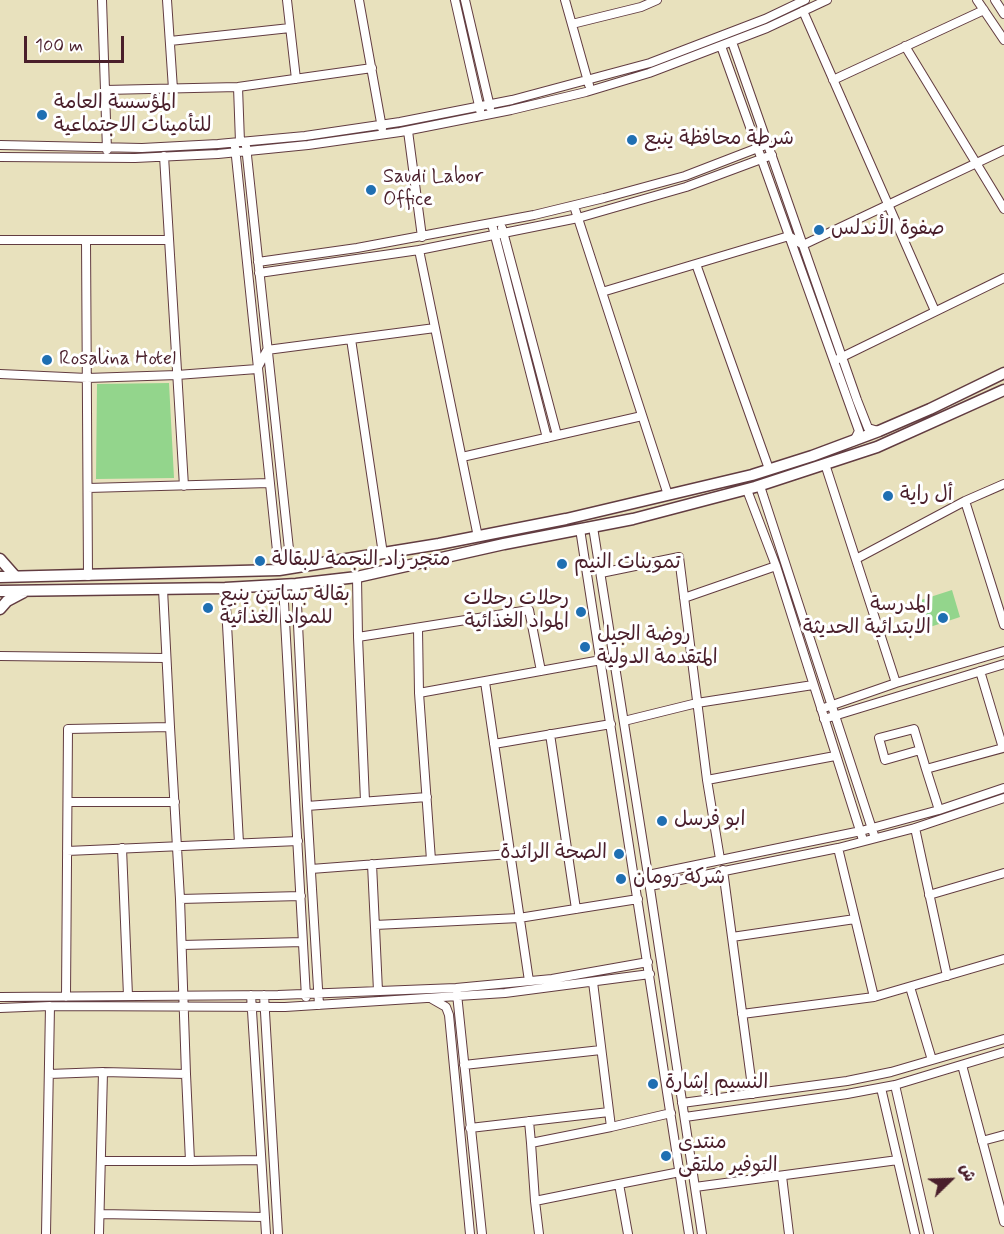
<!DOCTYPE html>
<meta charset="utf-8">
<style>
body{margin:0}
#map{position:relative;width:1004px;height:1234px;overflow:hidden;background:#e8e1bd;font-family:Mynerve,"Playpen Sans Arabic",sans-serif}
canvas{display:block}
.north{position:absolute;left:920px;top:1150px;width:60px;height:60px;-webkit-text-stroke:4px #fff;paint-order:stroke;rotate:67deg;font-size:16px;font-weight:700;line-height:24px;text-align:center;color:#4a1f2b}
.north::after{content:'';display:block;margin:auto;width:21px;height:27px;background:#4a1f2b;clip-path:polygon(50% 0,100% 100%,50% 72%,0 100%)}
.scale{position:absolute;left:24px;top:36px;width:100px;height:27px;box-sizing:border-box;border:3px solid #4a1f2b;border-top:0;padding-left:8px;font-size:18px;line-height:21px;white-space:nowrap;color:#4a1f2b;-webkit-text-stroke:4px #fff;paint-order:stroke}
</style>
<div id="map">
<canvas width="1004" height="1234"></canvas>
<div class="north">ش</div>
<div class="scale">100 m</div>
</div>
<script>
const ctx = document.querySelector('canvas').getContext('2d');
ctx.lineJoin = 'round';
function paint(path, color) {
  ctx.fillStyle = color;
  ctx.fill(path, 'evenodd');
}
function poly(rows) {
  const path = new Path2D();
  for (const r of rows) {
    path.moveTo(r[0], r[1]);
    for (let i = 2; i < r.length; i += 2) path.lineTo(r[i], r[i + 1]);
  }
  return path;
}
function strokePath(path, color, width, dash) {
  ctx.strokeStyle = color;
  ctx.lineWidth = width;
  ctx.lineCap = dash ? 'butt' : 'round';
  ctx.setLineDash(dash || []);
  ctx.stroke(path);
}
function drawText(font, color, halo, rows, align = 'center') {
  ctx.font = font + ' Mynerve,"Playpen Sans Arabic",sans-serif';
  ctx.lineWidth = 6;
  ctx.setLineDash([]);
  ctx.textBaseline = 'middle';
  ctx.strokeStyle = halo;
  ctx.fillStyle = color;
  for (const [text, x, y, turn = 0] of rows) {
    ctx.save();
    ctx.translate(x, y);
    ctx.rotate((+turn || 0) * Math.PI / 180);
    ctx.textAlign = isNaN(turn) ? turn : align;
    if (halo) ctx.strokeText(text, 0, 0);
    ctx.fillText(text, 0, 0);
    ctx.restore();
  }
}
paint(poly([
 [169,383,174,478,96,479,97,384],
 [952,590,960,617,930,627,921,600]
]), '#93d58c');
const street = poly([
 [102,0,107,150],
 [167,0,173,89],
 [287,0,296,79],
 [359,0,382,128],
 [455,0,480,110],
 [465,0,490,107],
 [565,0,589,85],
 [977,0,1004,40],
 [995,0,1004,14],
 [803,11,935,311],
 [572,24,641,7,657,0],
 [170,41,290,28],
 [732,42,857,400,868,428,878,431],
 [721,46,859,431,854,441],
 [905,46,1004,209],
 [833,80,984,10],
 [238,87,240,142],
 [105,90,238,87,372,68],
 [408,131,422,237],
 [0,145,142,148,218,144,305,136,400,122,512,100,650,63,765,19,805,0],
 [246,146,291,568],
 [235,147,279,570],
 [164,156,184,486],
 [0,157,135,158,218,154,308,145,400,132,511,110,586,92,649,73,767,28,827,0],
 [574,206,668,495],
 [492,224,547,438],
 [502,228,557,435],
 [0,240,169,240],
 [86,240,88,576],
 [419,250,478,537],
 [258,262,357,248,534,215,604,198,685,176,768,144],
 [696,264,769,469],
 [259,273,419,250,578,218,686,187,772,155],
 [602,292,789,236,803,245,1004,150],
 [351,339,383,554],
 [838,359,1004,278],
 [0,374,87,378,177,375,257,369,267,350,435,328],
 [462,457,642,416],
 [825,464,896,683],
 [760,486,875,838],
 [88,488,269,483],
 [747,490,776,566,863,840],
 [965,501,1004,625],
 [593,527,648,875,702,1234],
 [580,529,689,1234],
 [856,559,965,501,1004,484],
 [601,573,679,557,707,780,720,859],
 [357,577,358,637,365,801],
 [296,584,307,806,319,1005],
 [283,585,306,997],
 [225,588,239,843],
 [684,598,776,566],
 [418,629,419,693,431,860],
 [358,637,529,610,541,671],
 [0,656,165,658],
 [485,682,529,981],
 [419,693,601,660],
 [821,709,896,683,1004,651],
 [824,719,1004,664],
 [624,721,697,703,813,685],
 [170,727,180,899,186,1074],
 [550,734,576,909],
 [494,744,611,724],
 [920,750,885,760,879,738,914,729,926,769,1003,748,980,671],
 [926,769,939,810],
 [707,780,835,756],
 [68,802,175,802],
 [307,806,427,797],
 [915,828,947,976],
 [122,848,128,996],
 [838,848,874,997],
 [67,851,298,841],
 [372,864,378,991],
 [311,869,510,854],
 [723,870,753,1094],
 [648,875,861,831,939,810,1004,788],
 [650,886,838,848,915,828,1004,798],
 [929,895,1004,873],
 [180,899,301,896],
 [375,925,519,918,638,899],
 [732,937,855,919],
 [182,945,303,942],
 [910,987,932,1060],
 [457,994,482,1234],
 [251,995,266,1234],
 [264,995,278,1234],
 [0,997,278,995,456,988,552,979,648,962],
 [66,997,68,729,170,727,163,589],
 [432,999,446,1007,449,1015,470,1234],
 [0,1008,50,1006,285,1007,505,993,650,974],
 [742,1014,874,997,1004,959],
 [464,1065,601,1050],
 [962,1065,1004,1222],
 [49,1074,103,1072],
 [895,1085,929,1234],
 [881,1088,915,1234],
 [682,1103,847,1081,891,1072,1004,1039],
 [685,1117,847,1094,895,1085,1004,1052],
 [529,1121,531,1143],
 [611,1127,671,1113],
 [470,1128,609,1112],
 [982,1141,1004,1135],
 [101,1161,190,1161],
 [782,1176,789,1234],
 [695,1187,898,1160],
 [535,1201,531,1143,611,1127,593,982],
 [100,1214,265,1217],
 [46,1234,50,1006],
 [99,1234,103,1072,186,1074,190,1161,261,1160],
 [539,1234,535,1201,619,1184],
 [628,1234,619,1184,680,1172]
]);
const secondary = poly([
 [0,559,15,576],
 [0,577,279,570,439,544,566,519,752,475,812,456,879,431,930,409,1004,373],
 [0,591,225,588,296,584,357,577,504,544,633,519,755,487,877,447,1004,390],
 [0,609,7,601,24,592]
]);
strokePath(street, '#623c41', 10);
strokePath(secondary, '#623c41', 13);
strokePath(street, '#fff', 8);
strokePath(secondary, '#fff', 10);
for (const [x, y, r, color] of [
 [42,115,6,"#1f6fb2"],
 [632,140,6,"#1f6fb2"],
 [371,190,6,"#1f6fb2"],
 [819,230,6,"#1f6fb2"],
 [47,360,6,"#1f6fb2"],
 [888,496,6,"#1f6fb2"],
 [260,561,6,"#1f6fb2"],
 [562,564,6,"#1f6fb2"],
 [208,608,6,"#1f6fb2"],
 [581,612,6,"#1f6fb2"],
 [943,618,6,"#1f6fb2"],
 [585,647,6,"#1f6fb2"],
 [662,821,6,"#1f6fb2"],
 [619,854,6,"#1f6fb2"],
 [621,879,6,"#1f6fb2"],
 [653,1084,6,"#1f6fb2"],
 [666,1156,6,"#1f6fb2"]
]) {
  const dot = new Path2D();
  dot.arc(x, y, r, 0, 2 * Math.PI);
  ctx.fillStyle = color;
  ctx.fill(dot);
  strokePath(dot, '#fff', 2);
}
drawText('20px', '#4a1f2b', '#fff', [
 ["المؤسسة العامة",54,104],
 ["للتأمينات الاجتماعية",54,127],
 ["شرطة محافظة ينبع",644,140],
 ["Saudi Labor",383,178],
 ["Office",383,201],
 ["صفوة الأندلس",831,230],
 ["Rosalina Hotel",59,360],
 ["أل راية",900,496],
 ["متجر زاد النجمة للبقالة",272,561],
 ["تموينات النيم",574,564],
 ["بقالة بساتين ينبع",220,596],
 ["للمواد الغذائية",220,619],
 ["رحلات رحلات",569,600,"right"],
 ["المواد الغذائية",569,623,"right"],
 ["المدرسة",931,606,"right"],
 ["الابتدائية الحديثة",931,629,"right"],
 ["روضة الجيل",597,636],
 ["المتقدمة الدولية",597,659],
 ["ابو فرسل",674,821],
 ["الصحة الرائدة",607,854,"right"],
 ["شركة رومان",633,879],
 ["النسيم إشارة",665,1084],
 ["منتدى",678,1144],
 ["التوفير ملتقى",678,1167]
], 'left');
</script>
